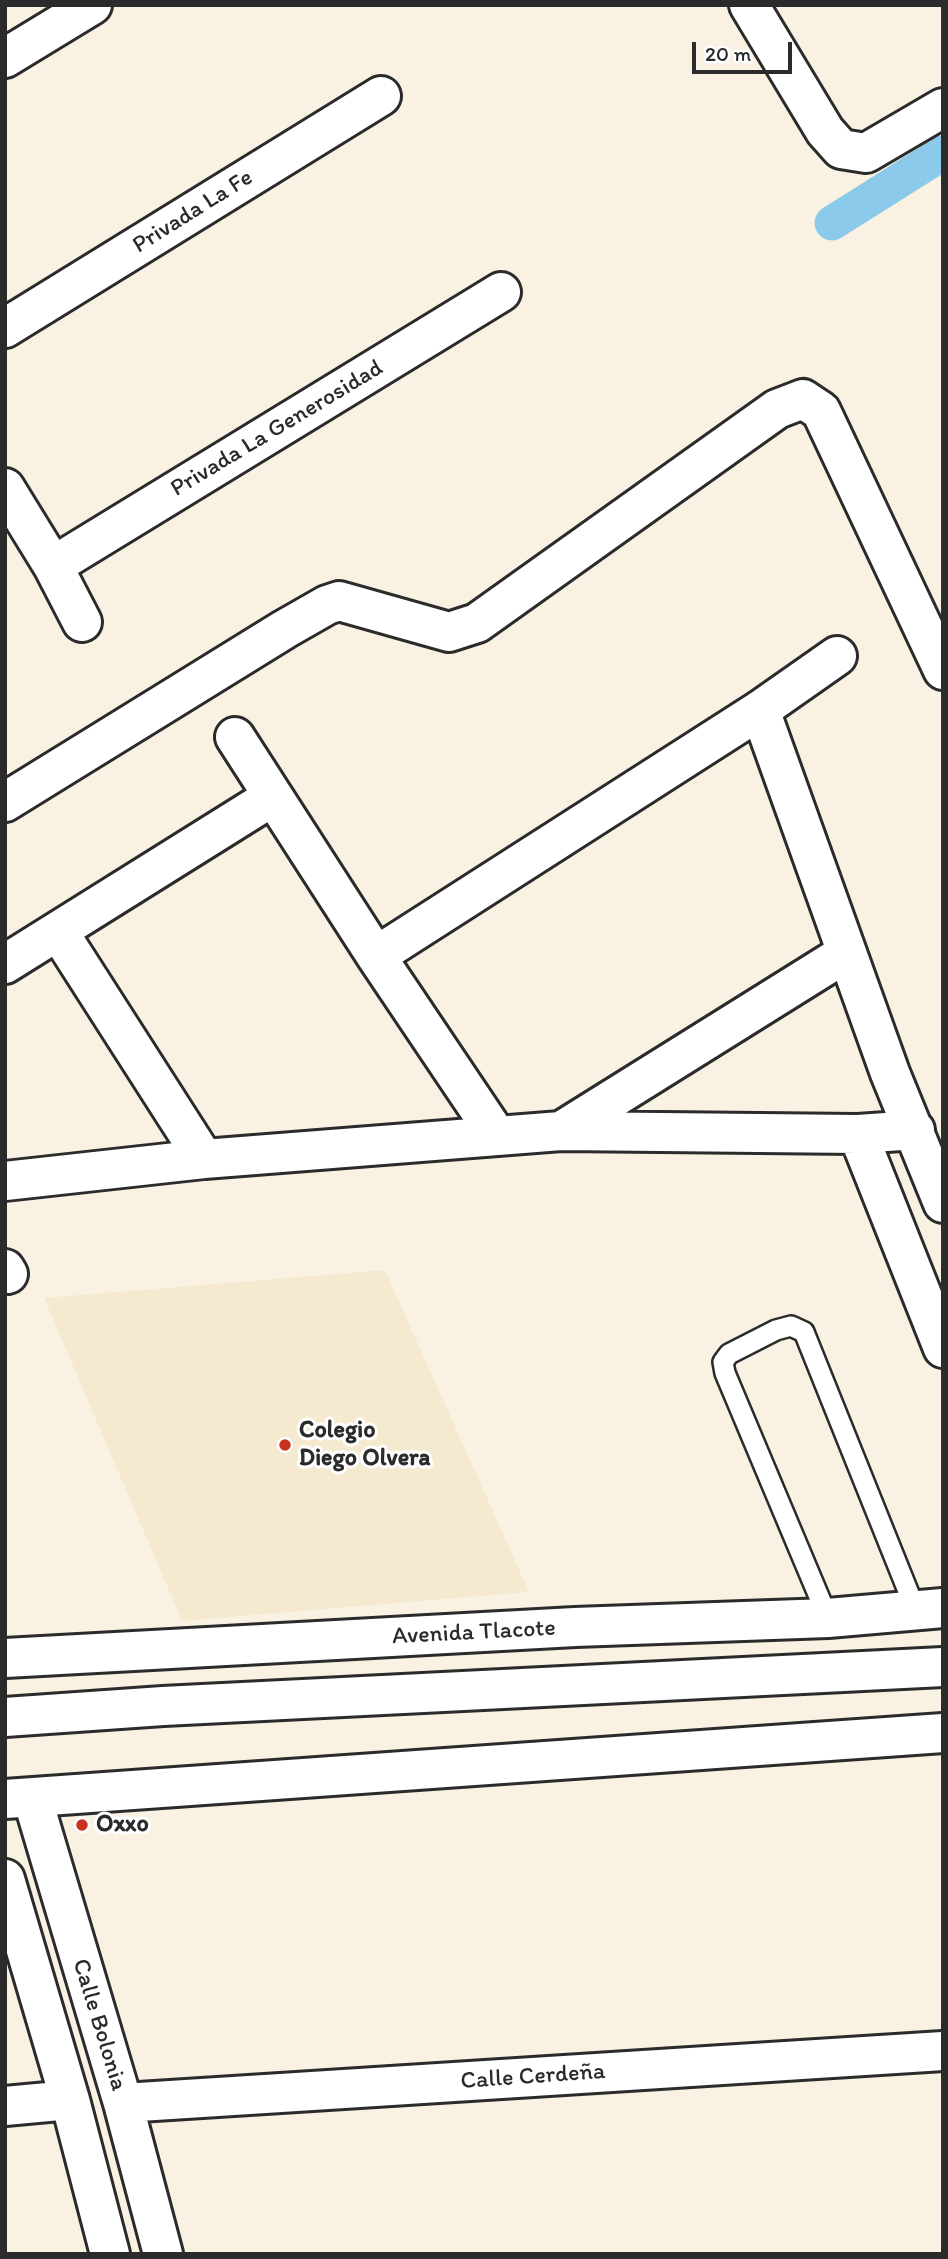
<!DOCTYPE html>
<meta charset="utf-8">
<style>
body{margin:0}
#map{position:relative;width:948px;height:2259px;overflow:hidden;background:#f9f2e3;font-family:Itim,sans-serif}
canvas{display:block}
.frame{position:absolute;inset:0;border:7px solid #2b2b2b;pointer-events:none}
.scale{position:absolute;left:692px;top:42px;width:100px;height:32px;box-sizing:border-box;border:4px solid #2b2b2b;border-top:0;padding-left:9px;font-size:21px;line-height:24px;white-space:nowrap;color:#2b2b2b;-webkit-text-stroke:5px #fff;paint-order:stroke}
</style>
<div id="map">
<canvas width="948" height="2259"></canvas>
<div class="frame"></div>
<div class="scale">20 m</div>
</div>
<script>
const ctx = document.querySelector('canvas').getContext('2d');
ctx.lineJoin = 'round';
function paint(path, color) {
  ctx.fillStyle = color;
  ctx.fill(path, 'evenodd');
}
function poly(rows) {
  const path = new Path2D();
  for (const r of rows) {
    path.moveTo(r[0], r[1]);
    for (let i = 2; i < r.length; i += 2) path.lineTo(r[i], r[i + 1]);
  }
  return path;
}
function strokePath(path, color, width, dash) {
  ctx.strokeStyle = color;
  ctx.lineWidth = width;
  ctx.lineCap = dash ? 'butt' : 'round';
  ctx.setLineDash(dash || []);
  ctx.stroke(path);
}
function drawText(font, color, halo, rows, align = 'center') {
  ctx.font = font + ' Itim,sans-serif';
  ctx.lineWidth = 6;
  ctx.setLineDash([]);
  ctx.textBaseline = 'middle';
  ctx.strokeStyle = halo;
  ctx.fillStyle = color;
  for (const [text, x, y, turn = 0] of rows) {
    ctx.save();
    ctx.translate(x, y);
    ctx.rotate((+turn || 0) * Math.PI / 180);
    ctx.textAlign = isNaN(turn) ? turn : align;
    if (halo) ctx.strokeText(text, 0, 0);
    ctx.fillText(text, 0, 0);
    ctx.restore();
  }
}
paint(poly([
 [385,1270,529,1592,182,1621,44,1298]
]), '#f5e9d0');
strokePath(poly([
 [832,223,943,153]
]), '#8bcaeb', 35);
const service = poly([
 [828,1618,725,1373,723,1362,729,1354,776,1330,791,1326,804,1332,916,1611]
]);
const minor = poly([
 [749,5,825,131,841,149,866,153,943,108],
 [5,58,92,5],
 [5,328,381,96],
 [5,488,53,566,82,622],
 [53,566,501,292],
 [760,710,890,1073,943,1203],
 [235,737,376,956,497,1136],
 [5,802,285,629,327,605,339,601,449,632,477,623,777,409,803,399,821,411,943,670],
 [58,931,204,1159],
 [376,956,760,710,837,656],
 [5,964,272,797],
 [561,1131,846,953],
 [858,1134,943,1348],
 [5,1181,204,1159,561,1131,858,1134,915,1130],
 [5,1269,8,1274],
 [32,1797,123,2103,163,2254],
 [5,1799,943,1733],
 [5,1879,70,2100,110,2254],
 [123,2103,943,2051],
 [5,2106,70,2100]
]);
const secondary = poly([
 [5,1658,575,1627,828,1618,943,1608],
 [5,1717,163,1706,943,1667]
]);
strokePath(service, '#2b2b2b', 24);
strokePath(minor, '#2b2b2b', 44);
strokePath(secondary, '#2b2b2b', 44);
strokePath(service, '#fff', 19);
strokePath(minor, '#fff', 38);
strokePath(secondary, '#fff', 38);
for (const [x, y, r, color] of [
 [285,1445,7,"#c8321e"],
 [82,1825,7,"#c8321e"]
]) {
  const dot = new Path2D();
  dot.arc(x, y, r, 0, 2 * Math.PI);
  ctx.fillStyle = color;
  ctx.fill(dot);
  strokePath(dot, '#fff', 2.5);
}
drawText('24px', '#2b2b2b', '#fff', [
 ["Privada La Fe",193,212,-32],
 ["Privada La Generosidad",277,429,-31],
 ["Avenida Tlacote",474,1633,-3],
 ["Calle Bolonia",99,2025,73],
 ["Calle Cerdeña",533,2077,-4]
]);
drawText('bold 24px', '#2b2b2b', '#fff', [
 ["Colegio",299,1431],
 ["Diego Olvera",299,1459],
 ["Oxxo",96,1825]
], 'left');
</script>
